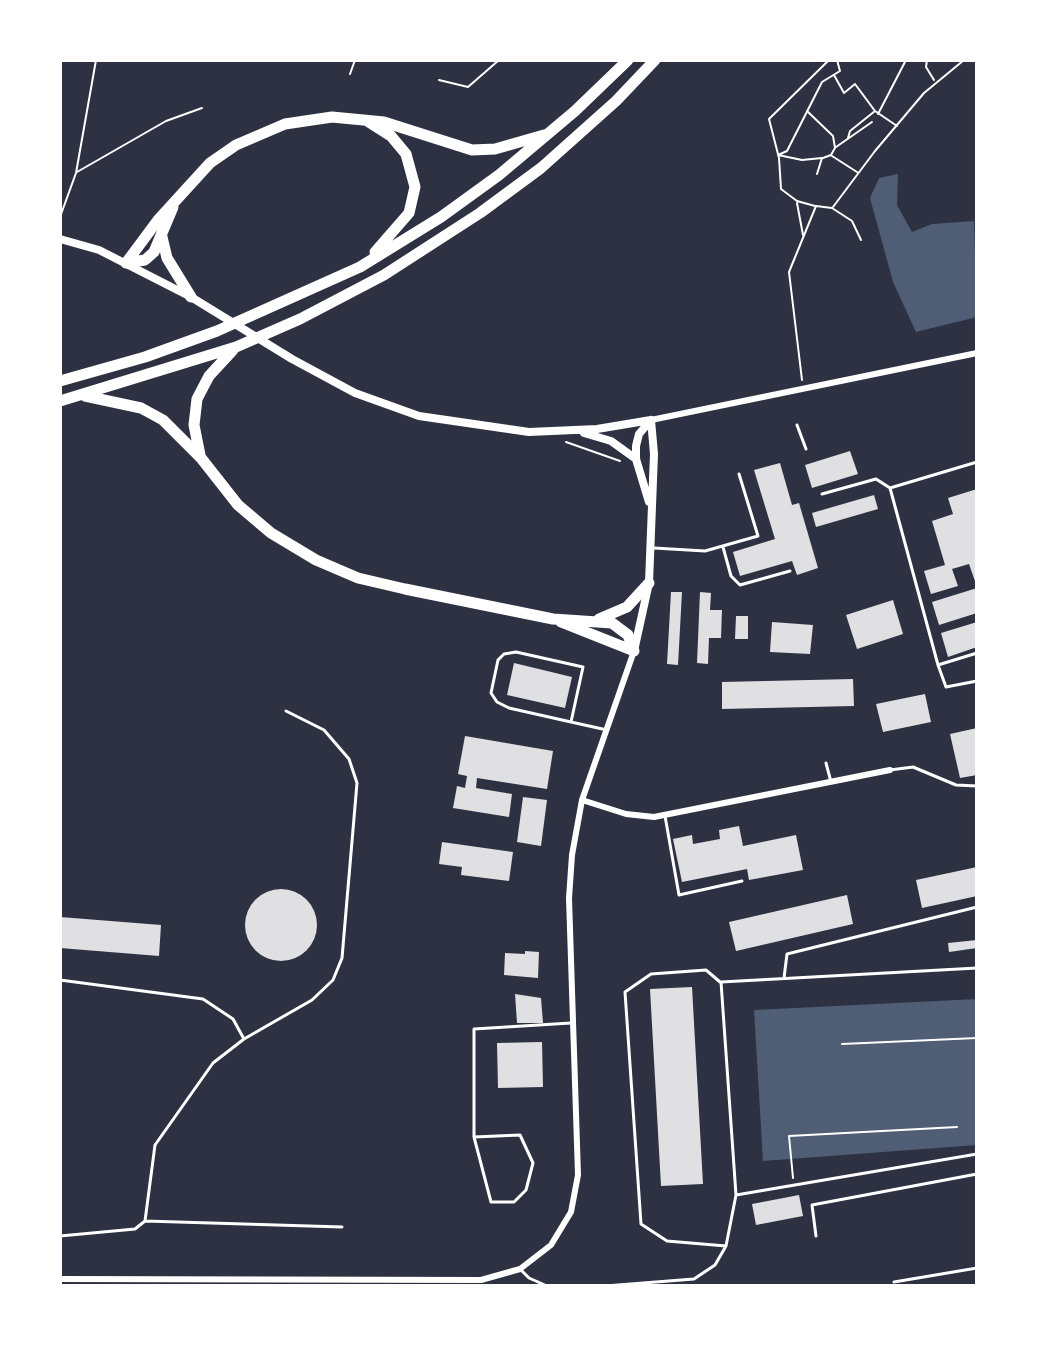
<!DOCTYPE html>
<style>
body{margin:0}
#map{position:relative;width:1037px;height:1346px;overflow:hidden;background:#2d3142;font-family:Roboto,sans-serif}
canvas{display:block}
.frame{position:absolute;inset:0;border:62px solid #fff;pointer-events:none}
</style>
<div id="map">
<canvas width="1037" height="1346"></canvas>
<div class="frame"></div>
</div>
<script>
const ctx = document.querySelector('canvas').getContext('2d');
ctx.lineJoin = 'round';
function paint(path, color) {
  ctx.fillStyle = color;
  ctx.fill(path, 'evenodd');
}
function poly(rows) {
  const path = new Path2D();
  for (const r of rows) {
    if (r.length === 3) {
      path.moveTo(r[0] + r[2], r[1]);
      path.arc(r[0], r[1], r[2], 0, 2 * Math.PI);
      continue;
    }
    path.moveTo(r[0], r[1]);
    for (let i = 2; i < r.length; i += 2) path.lineTo(r[i], r[i + 1]);
  }
  return path;
}
function strokePath(path, color, width, dash) {
  ctx.strokeStyle = color;
  ctx.lineWidth = width;
  ctx.lineCap = dash ? 'butt' : 'round';
  ctx.setLineDash(dash || []);
  ctx.stroke(path);
}
paint(poly([
 [898,174,897,205,912,232,932,224,974,221,977,317,916,332,893,282,870,198,879,178],
 [977,999,977,1145,763,1161,754,1010]
]), '#4f5d75');
paint(poly([
 [850,451,858,474,812,488,805,465],
 [780,463,792,505,799,503,818,568,797,575,792,561,740,576,733,552,775,539,754,470],
 [977,489,977,587,969,564,952,569,958,586,931,594,924,571,945,565,932,521,953,514,948,498],
 [874,495,878,509,816,527,812,513],
 [977,588,977,613,939,625,932,602],
 [671,592,682,592,678,665,667,664],
 [700,592,711,593,710,610,722,610,721,638,709,638,708,664,697,663],
 [893,600,903,634,857,649,846,615],
 [736,616,748,616,748,639,735,639],
 [772,622,813,625,810,654,770,652],
 [977,622,977,647,948,657,941,633],
 [514,663,572,677,565,708,507,695],
 [853,679,854,706,722,709,722,682],
 [925,694,931,722,883,732,876,704],
 [977,728,977,775,960,778,950,734],
 [465,736,553,751,547,789,477,778,476,788,512,794,509,817,453,808,457,786,465,788,467,776,458,774],
 [523,797,547,800,541,846,517,842],
 [739,826,743,846,796,835,803,870,749,880,747,869,682,882,673,839,692,835,693,844,720,839,719,830],
 [442,842,513,852,509,881,461,875,462,867,439,864],
 [977,867,977,896,922,908,916,880],
 [281,925,36],
 [847,895,853,924,736,951,729,922],
 [60,917,161,925,159,956,60,948],
 [977,940,977,948,949,952,948,943],
 [525,951,539,952,538,978,504,975,505,953,525,954],
 [692,987,703,1184,661,1186,650,989],
 [515,994,541,998,543,1023,517,1023],
 [542,1042,543,1087,498,1088,497,1043],
 [799,1195,803,1216,756,1225,752,1204]
]), '#e0e0e3');
strokePath(poly([
 [927,60,926,67,934,80],
 [350,74,355,60],
 [834,75,844,93,855,84,875,111],
 [439,80,468,87,499,60],
 [807,111,833,136,835,148,831,155,823,158],
 [878,114,906,60],
 [848,138,850,131,875,111,897,126],
 [836,147,872,122],
 [832,156,857,172],
 [77,172,166,121,202,108],
 [817,174,822,158,802,160,778,155,787,151,822,82,840,71,837,60],
 [797,203,803,235],
 [815,206,797,201,781,189,779,158,769,119,829,60],
 [833,207,875,151,924,93,964,60],
 [60,217,76,173,96,60],
 [802,380,789,272,816,206,832,208,852,221,861,240],
 [566,442,620,461],
 [842,1044,977,1038],
 [793,1178,789,1136,957,1127]
]), '#fff', 2);
strokePath(poly([
 [797,425,806,449],
 [890,488,977,462],
 [822,494,876,479,890,488,938,665],
 [723,547,731,576,740,585,790,571],
 [654,548,705,551,758,536,739,474],
 [977,653,938,665,946,687,977,681],
 [571,722,583,667,516,652,504,654,498,660,491,693,497,702,509,708,571,722,607,730],
 [826,763,831,782],
 [890,770,913,767,956,785,977,786],
 [665,816,679,895,742,881],
 [784,978,787,954,977,907],
 [60,980,203,999,233,1019,244,1039,213,1063,155,1145,145,1221],
 [720,982,706,970,651,974,625,992,641,1224,667,1241,726,1246],
 [244,1039,312,1000,333,980,342,958,357,783,349,759,324,730,286,711],
 [474,1137,491,1202,514,1202,526,1190,533,1163,520,1135,474,1137,474,1029,571,1023],
 [736,1195,977,1154],
 [60,1236,135,1229,145,1221,342,1227],
 [816,1236,812,1205,977,1174],
 [520,1269,529,1278,547,1286],
 [894,1282,977,1268],
 [605,1286,694,1279,715,1265,726,1246,736,1195,721,982,977,968]
]), '#fff', 3);
strokePath(poly([
 [651,420,977,353],
 [582,800,626,814,654,817,890,770],
 [60,1279,481,1280,520,1269,551,1245,571,1212,578,1175,569,898,572,855,582,800,634,651]
]), '#fff', 6);
strokePath(poly([
 [60,239,99,250,191,297,292,359,355,393,419,416,529,432,597,429,651,420],
 [584,433,611,441,636,459],
 [649,502,636,459,636,446,639,434,651,420],
 [634,651,649,583,654,454,651,420]
]), '#fff', 8);
strokePath(poly([
 [369,122,391,136,406,154,415,187,409,213,375,252],
 [162,237,167,258,191,297],
 [126,263,158,220,210,163,236,145,285,124,332,117,384,122,472,150,495,149,544,135],
 [126,263,145,260,154,252,173,207],
 [60,381,145,357,217,331,360,267,441,217,499,175,575,111,628,60],
 [85,396,141,408,163,420,201,458,238,505,271,533,316,560,358,578,405,589,553,619,612,623,628,635,634,651],
 [60,401,236,347,300,319,384,275,480,213,541,168,616,101,655,60],
 [200,455,194,425,197,399,209,376,233,350],
 [599,619,627,607,649,583],
 [561,622,634,651]
]), '#fff', 11);
</script>
